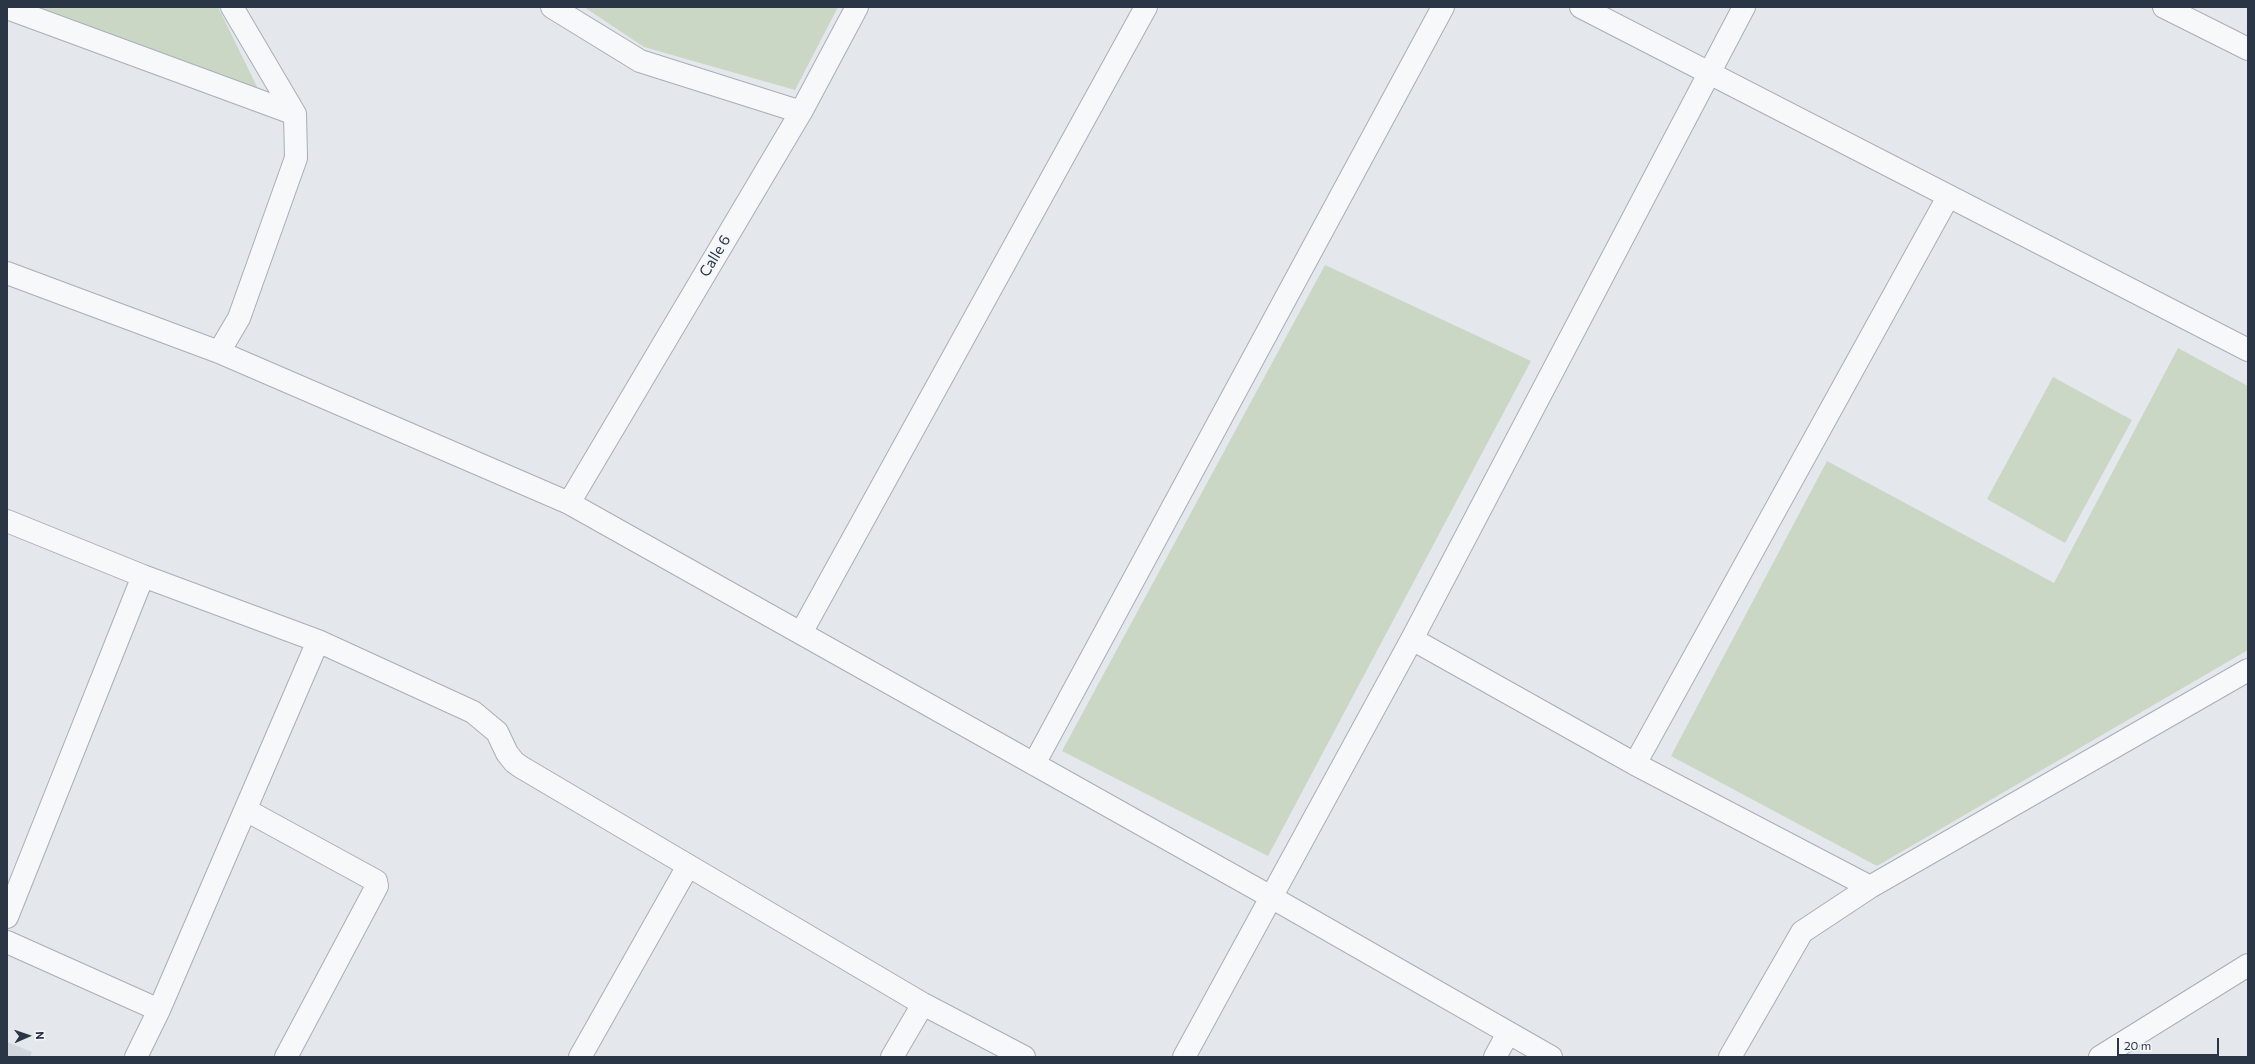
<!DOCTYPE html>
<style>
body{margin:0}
#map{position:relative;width:2255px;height:1064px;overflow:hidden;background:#e4e7ec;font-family:Commissioner,sans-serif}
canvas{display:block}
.frame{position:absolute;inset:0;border:8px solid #2a3646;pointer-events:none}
.north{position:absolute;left:8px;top:1016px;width:40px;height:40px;-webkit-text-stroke:3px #f4f6f9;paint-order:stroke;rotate:88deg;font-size:11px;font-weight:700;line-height:16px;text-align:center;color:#2a3646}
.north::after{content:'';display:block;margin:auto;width:14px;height:18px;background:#2a3646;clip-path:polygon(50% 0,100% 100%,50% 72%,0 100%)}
.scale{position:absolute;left:2117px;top:1038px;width:102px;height:18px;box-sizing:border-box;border:2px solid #2a3646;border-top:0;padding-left:5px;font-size:12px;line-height:14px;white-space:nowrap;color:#2a3646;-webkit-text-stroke:3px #f4f6f9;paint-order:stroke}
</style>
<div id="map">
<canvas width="2255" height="1064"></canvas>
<div class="frame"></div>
<div class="north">N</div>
<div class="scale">20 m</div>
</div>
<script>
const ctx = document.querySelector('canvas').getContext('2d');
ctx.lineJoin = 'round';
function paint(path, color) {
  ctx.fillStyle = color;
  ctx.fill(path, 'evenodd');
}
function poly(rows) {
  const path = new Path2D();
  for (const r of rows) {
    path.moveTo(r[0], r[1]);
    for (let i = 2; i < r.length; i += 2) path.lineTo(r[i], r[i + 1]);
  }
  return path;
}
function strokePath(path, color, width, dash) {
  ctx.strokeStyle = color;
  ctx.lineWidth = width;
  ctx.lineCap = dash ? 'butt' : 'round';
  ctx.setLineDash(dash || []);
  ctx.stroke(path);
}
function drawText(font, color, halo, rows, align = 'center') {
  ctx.font = font + ' Commissioner,sans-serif';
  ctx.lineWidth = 4;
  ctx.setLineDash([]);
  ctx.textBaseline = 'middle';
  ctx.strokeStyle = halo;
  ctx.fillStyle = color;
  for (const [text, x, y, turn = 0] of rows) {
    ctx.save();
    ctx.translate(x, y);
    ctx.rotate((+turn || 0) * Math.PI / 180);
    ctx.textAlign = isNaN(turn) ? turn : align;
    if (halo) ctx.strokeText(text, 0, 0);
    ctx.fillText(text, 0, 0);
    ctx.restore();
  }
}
paint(poly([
 [7,1042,32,1052,30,1057,7,1057]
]), '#d2d7de');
paint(poly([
 [34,7,218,7,261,95],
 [584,7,838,7,795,90,644,47],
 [1325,265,1531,361,1268,856,1062,751],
 [2178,348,2248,386,2248,650,1877,866,1671,756,1827,461,2054,583],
 [2053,377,2132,420,2065,543,1987,499]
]), '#cad7c4');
const minor = poly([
 [552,7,640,61,801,112],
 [1581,7,2248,350],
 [2164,7,2248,49],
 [7,8,295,114],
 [7,273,219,352,569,503,1271,897,1551,1057],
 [219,352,239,318,296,158,295,114,232,7],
 [569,503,801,112,857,7],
 [7,521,143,576,318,641,473,712,497,732,507,753,514,762,521,767,923,1004,1024,1057],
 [801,633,1146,7],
 [1412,639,1635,764,1870,887],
 [1034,764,1443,7],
 [1635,764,1948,197],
 [246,810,376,881,377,886,286,1057],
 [7,917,143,576],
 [7,942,159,1010],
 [136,1057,159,1010,318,641],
 [580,1057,688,866],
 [892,1057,923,1004],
 [1184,1057,1412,639,1744,7],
 [1495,1057,1508,1033],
 [1730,1057,1802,932,1870,887,2248,670],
 [2100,1057,2248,965]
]);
strokePath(minor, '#a8aeb7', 24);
strokePath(minor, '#f7f8fa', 22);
drawText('15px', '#2a3646', '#f4f6f9', [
 ["Calle 6",715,256,-59]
]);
</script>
